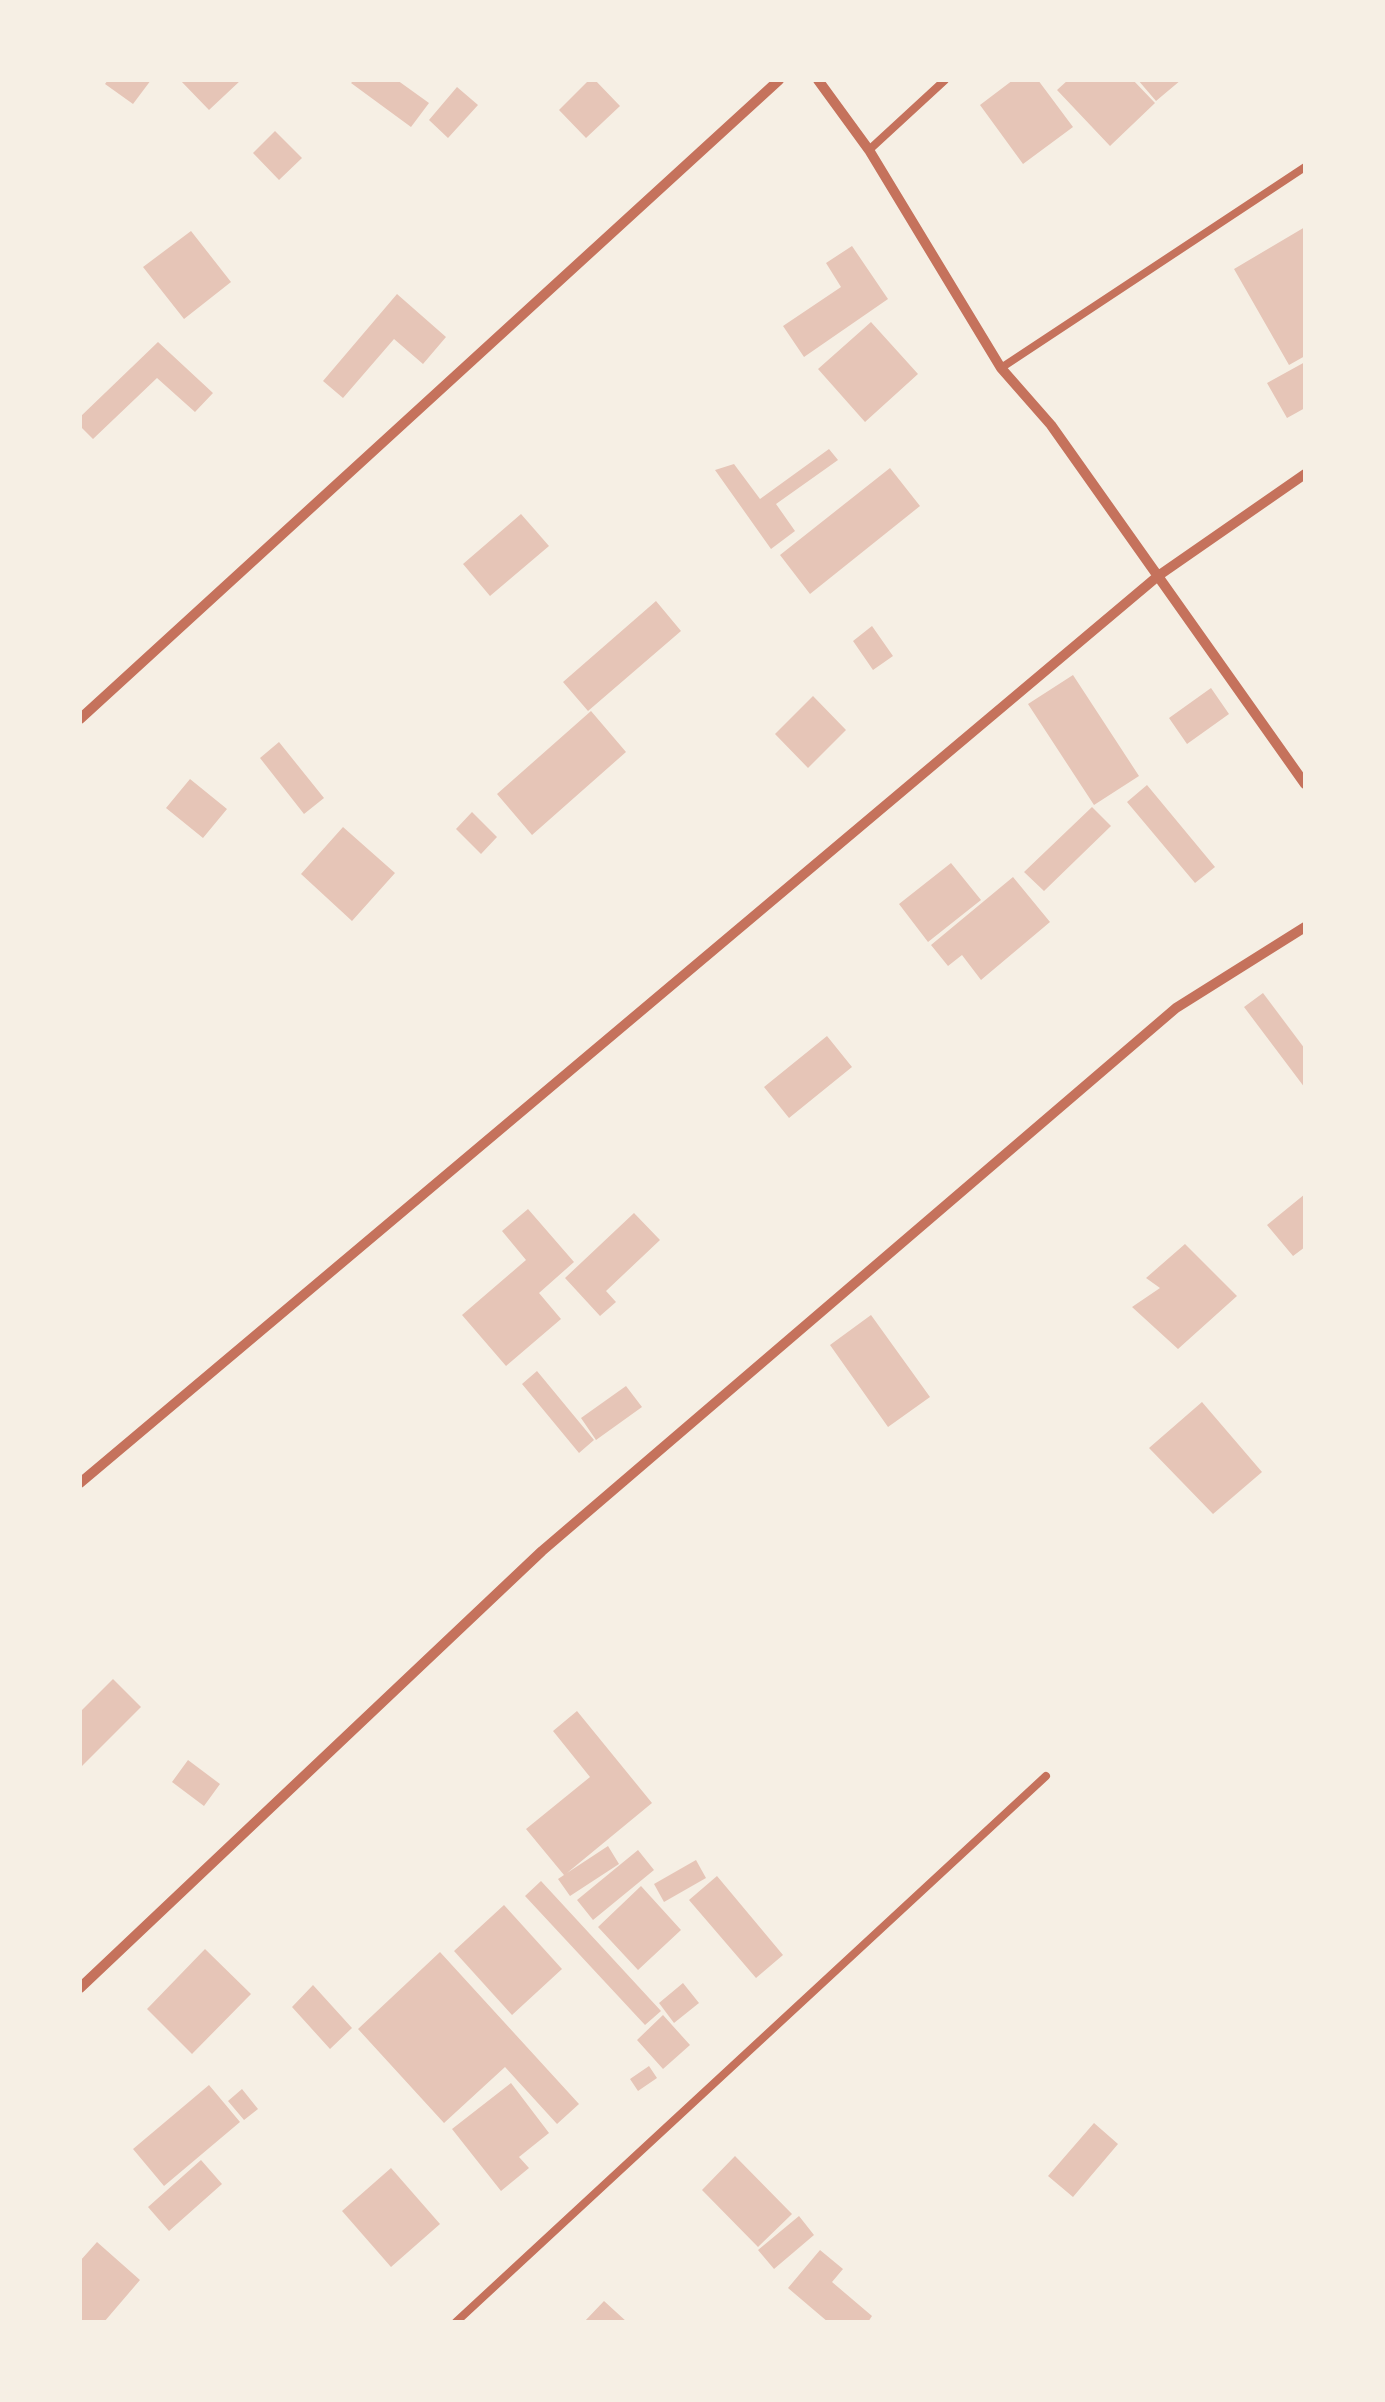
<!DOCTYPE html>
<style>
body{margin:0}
#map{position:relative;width:1385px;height:2402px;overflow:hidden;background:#f6efe4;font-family:"Titillium Web",sans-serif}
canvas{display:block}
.frame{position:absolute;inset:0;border:82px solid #f6efe4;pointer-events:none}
</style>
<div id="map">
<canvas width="1385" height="2402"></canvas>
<div class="frame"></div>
</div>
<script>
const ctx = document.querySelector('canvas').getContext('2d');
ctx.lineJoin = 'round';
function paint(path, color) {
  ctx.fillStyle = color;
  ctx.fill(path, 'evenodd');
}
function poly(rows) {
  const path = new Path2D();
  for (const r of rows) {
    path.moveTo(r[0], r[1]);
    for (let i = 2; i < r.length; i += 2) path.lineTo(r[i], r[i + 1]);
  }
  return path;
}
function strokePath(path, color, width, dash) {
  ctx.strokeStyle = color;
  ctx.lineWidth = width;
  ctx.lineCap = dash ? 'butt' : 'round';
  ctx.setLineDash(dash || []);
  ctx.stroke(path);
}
paint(poly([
 [108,80,151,80,133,104,105,84],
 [180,80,241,80,209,110],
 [354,80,397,80,429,103,411,127,351,83],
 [589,80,595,80,620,106,586,138,559,110],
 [1013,80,1038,80,1073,127,1023,164,980,105],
 [1068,80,1133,80,1155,103,1110,146,1057,90],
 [1138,80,1181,80,1156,101],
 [457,87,478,105,448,138,429,120],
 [275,131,302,158,279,180,253,153],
 [1305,227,1305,356,1289,365,1234,269],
 [191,231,231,282,184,319,143,267],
 [852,246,888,299,804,357,783,326,841,287,826,263],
 [397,294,446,337,423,364,394,339,343,398,323,381],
 [871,322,918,374,865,422,818,369],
 [158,342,213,393,195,412,157,378,93,439,80,426,80,417],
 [1305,362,1305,408,1287,418,1267,383],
 [829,449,838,460,776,504,795,531,771,549,715,470,734,464,760,499],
 [890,468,920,506,810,594,780,555],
 [521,514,549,546,490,596,463,564],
 [656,601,681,631,588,711,563,682],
 [872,626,893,656,873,670,853,641],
 [1073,675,1139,776,1094,805,1028,704],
 [1211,688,1229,714,1187,744,1169,718],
 [813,696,846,730,808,768,775,734],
 [591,711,626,752,532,835,497,794],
 [279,742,324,798,304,814,260,758],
 [190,779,227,809,203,838,166,808],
 [1147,785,1215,867,1195,883,1127,802],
 [1092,807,1111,826,1044,891,1024,872],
 [472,812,497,837,481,854,456,829],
 [343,827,395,873,352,921,301,874],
 [951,863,981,900,928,942,899,904],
 [1013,877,1050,922,981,980,962,955,948,966,931,945],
 [1263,993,1305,1049,1305,1088,1244,1007],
 [827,1036,852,1067,789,1118,764,1087],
 [1305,1194,1305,1247,1293,1256,1267,1225],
 [528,1209,574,1262,539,1293,561,1319,506,1366,462,1315,526,1260,502,1231],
 [634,1213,660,1240,606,1291,616,1302,600,1316,565,1278],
 [1185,1244,1237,1296,1178,1349,1132,1307,1160,1288,1146,1278],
 [871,1315,930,1397,888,1427,830,1345],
 [537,1371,594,1440,579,1453,522,1384],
 [626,1386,642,1407,596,1440,581,1418],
 [1202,1402,1262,1472,1213,1514,1149,1448],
 [113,1679,141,1707,80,1768,80,1712],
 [577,1711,652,1803,567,1873,608,1846,619,1864,570,1896,558,1879,564,1875,526,1829,590,1777,553,1731],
 [188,1760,220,1784,204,1806,172,1782],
 [638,1850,654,1870,593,1920,577,1900],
 [696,1860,706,1878,664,1902,654,1884],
 [717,1876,783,1955,756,1978,689,1900],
 [541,1881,661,2011,645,2025,525,1896],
 [641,1886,681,1930,638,1970,598,1927],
 [504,1905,562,1969,512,2015,454,1951],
 [205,1949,251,1994,192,2054,147,2009],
 [440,1952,579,2104,557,2124,505,2067,444,2123,358,2029],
 [683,1983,699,2003,674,2023,659,2003],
 [313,1985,352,2028,330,2049,292,2007],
 [663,2015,690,2045,663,2069,637,2040],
 [649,2066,657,2078,638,2091,630,2079],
 [511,2083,549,2133,519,2157,529,2168,501,2191,452,2129],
 [209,2085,240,2122,164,2186,133,2149],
 [242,2089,258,2109,244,2120,228,2101],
 [1094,2123,1118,2144,1073,2197,1048,2176],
 [735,2156,792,2214,758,2247,702,2190],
 [201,2160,222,2184,169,2231,148,2207],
 [391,2168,440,2224,391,2267,342,2211],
 [799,2216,814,2235,774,2269,758,2250],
 [97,2242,140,2280,104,2322,80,2322,80,2261],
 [820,2250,843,2269,832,2282,872,2316,868,2322,828,2322,788,2288],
 [604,2301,627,2322,584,2322]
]), '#e6c5b7');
strokePath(poly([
 [869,150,945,80],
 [1001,368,1305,167],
 [456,2322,1046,1776]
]), '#c5725c', 8);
strokePath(poly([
 [818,80,869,150,1001,368,1051,425,1305,784],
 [80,719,779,80],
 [80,1483,1158,576,1305,474],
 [80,1988,542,1551,1176,1008,1305,927]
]), '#c5725c', 10);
</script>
